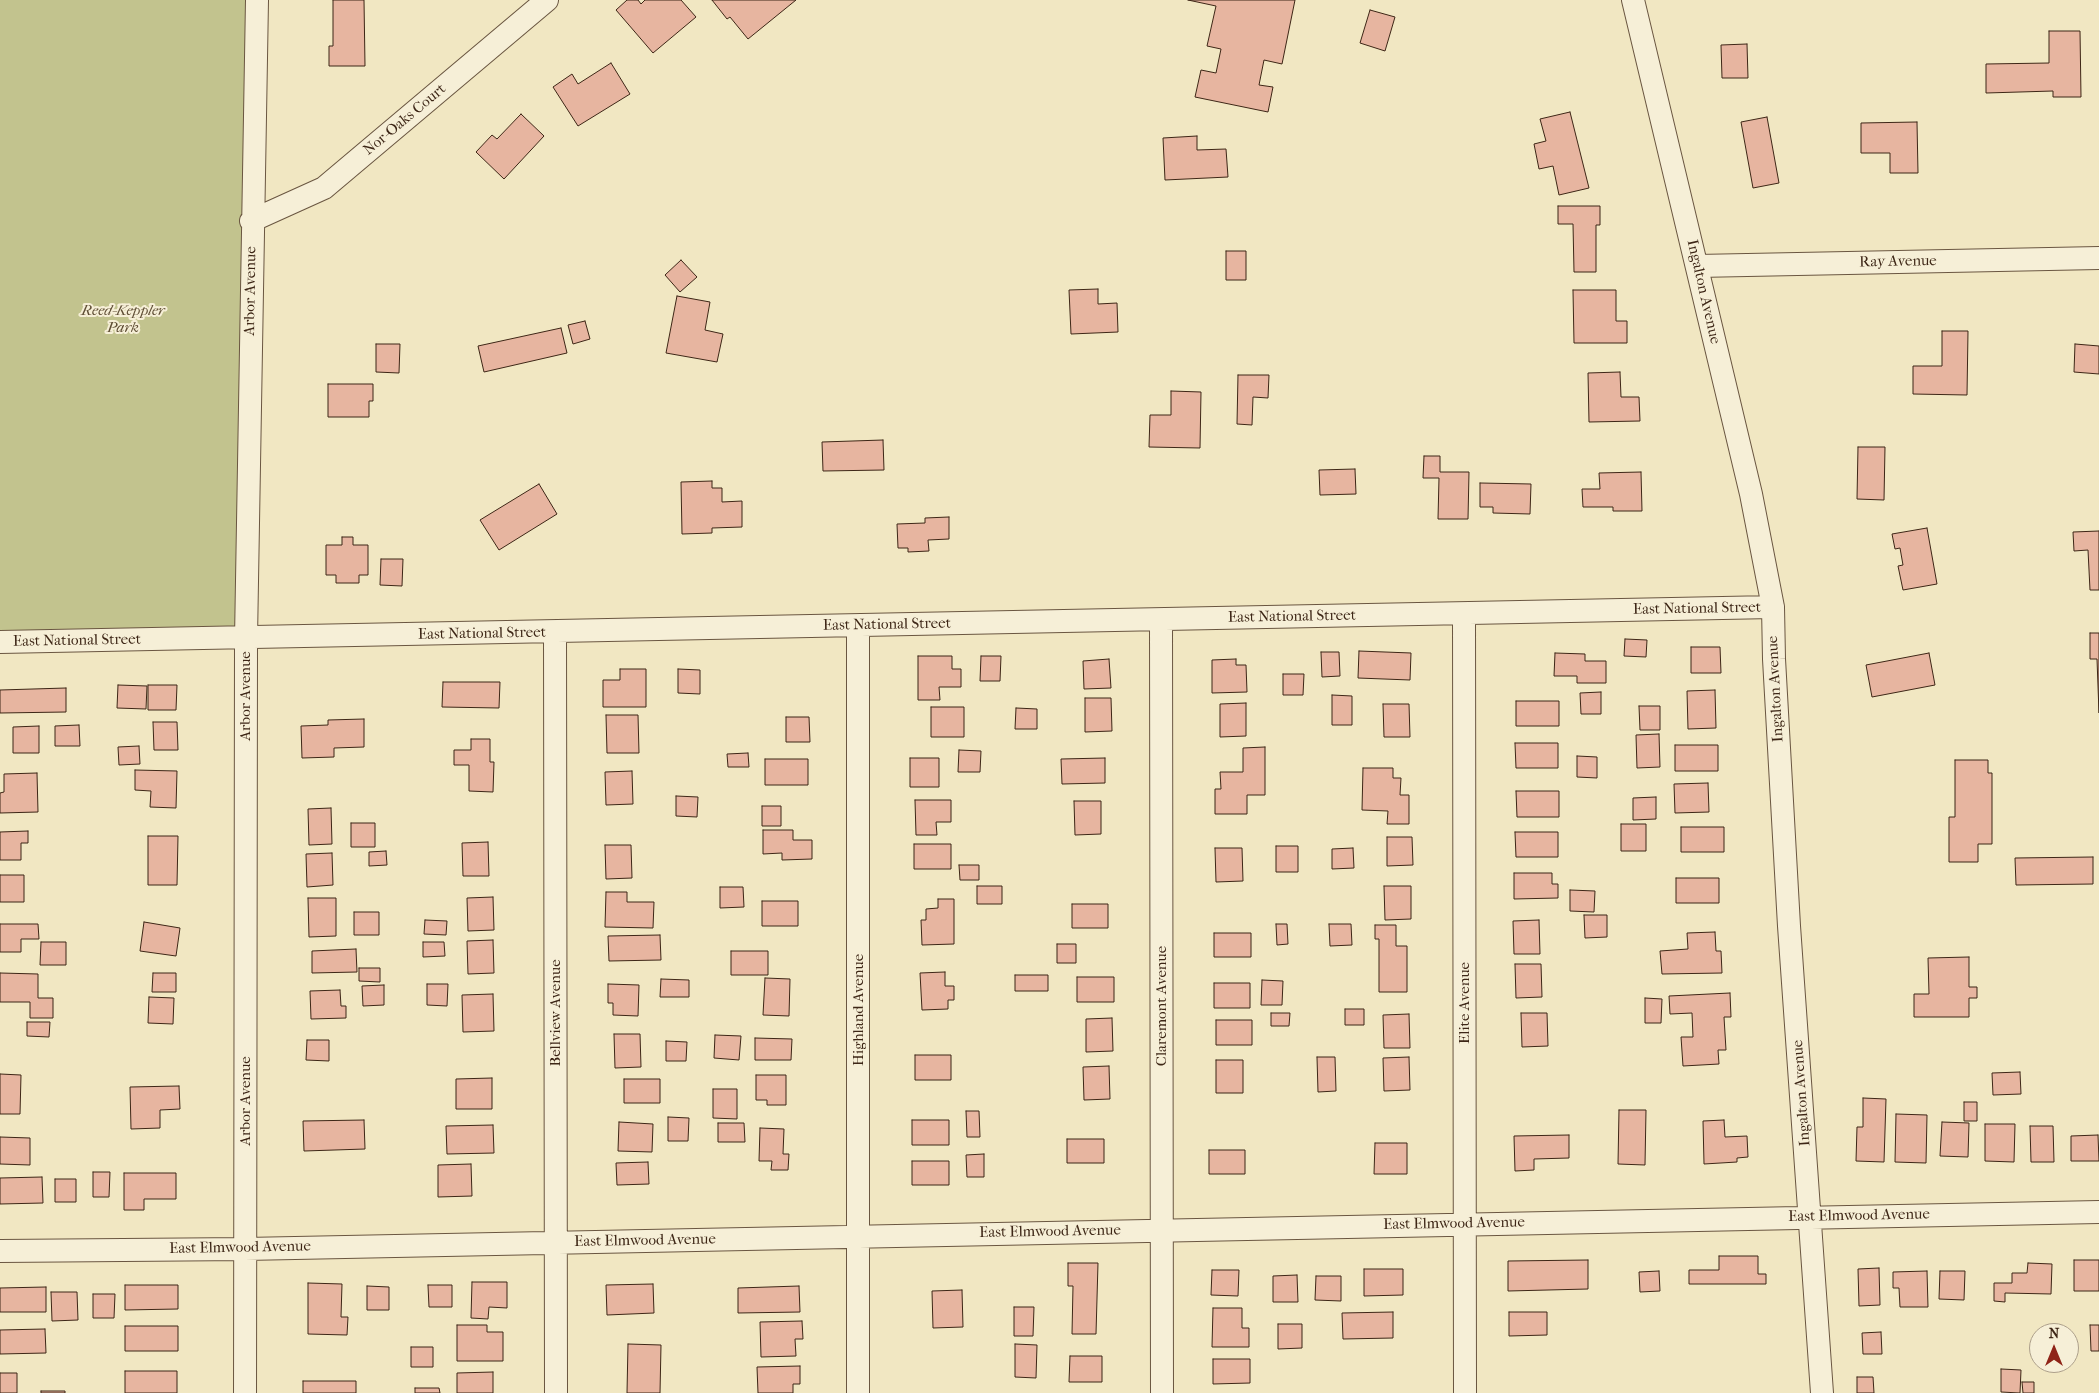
<!DOCTYPE html>
<style>
body{margin:0}
#map{position:relative;width:2099px;height:1393px;overflow:hidden;background:#f1e7c2;font-family:"IM FELL French Canon",serif}
canvas{display:block}
.north{position:absolute;left:2029px;top:1323px;width:50px;height:50px;box-sizing:border-box;background:#f6efd7;border:1px solid #ac9f8a;border-radius:50%;rotate:0deg;font-size:14px;font-weight:700;line-height:20px;text-align:center;color:#3d2616}
.north::after{content:'';display:block;margin:auto;width:18px;height:22px;background:#8f2418;clip-path:polygon(50% 0,100% 100%,50% 72%,0 100%)}
</style>
<div id="map">
<canvas width="2099" height="1393"></canvas>
<div class="north">N</div>
</div>
<script>
const ctx = document.querySelector('canvas').getContext('2d');
ctx.lineJoin = 'round';
function paint(path, color) {
  ctx.fillStyle = color;
  ctx.fill(path, 'evenodd');
}
function poly(rows) {
  const path = new Path2D();
  for (const r of rows) {
    path.moveTo(r[0], r[1]);
    for (let i = 2; i < r.length; i += 2) path.lineTo(r[i], r[i + 1]);
  }
  return path;
}
function strokePath(path, color, width, dash) {
  ctx.strokeStyle = color;
  ctx.lineWidth = width;
  ctx.lineCap = dash ? 'butt' : 'round';
  ctx.setLineDash(dash || []);
  ctx.stroke(path);
}
function drawText(font, color, halo, rows, align = 'center') {
  ctx.font = font + ' "IM FELL French Canon",serif';
  ctx.lineWidth = 4;
  ctx.setLineDash([]);
  ctx.textBaseline = 'middle';
  ctx.strokeStyle = halo;
  ctx.fillStyle = color;
  for (const [text, x, y, turn = 0] of rows) {
    ctx.save();
    ctx.translate(x, y);
    ctx.rotate((+turn || 0) * Math.PI / 180);
    ctx.textAlign = isNaN(turn) ? turn : align;
    if (halo) ctx.strokeText(text, 0, 0);
    ctx.fillText(text, 0, 0);
    ctx.restore();
  }
}
paint(poly([
 [0,0,246,0,246,639,0,643]
]), '#c2c38e');
const building = poly([
 [333,0,364,0,365,66,329,66,329,46,333,46,333,0],
 [627,0,638,0,641,4,645,0,681,0,696,17,653,53,616,10,627,0],
 [712,0,796,0,748,39,730,17,727,19,712,0],
 [1188,0,1295,0,1282,64,1264,60,1259,85,1273,87,1268,112,1195,97,1201,70,1216,73,1221,49,1207,46,1216,6,1188,0],
 [1370,10,1395,17,1385,51,1360,43,1370,10],
 [2049,31,2080,31,2081,97,2053,97,2053,91,1986,93,1986,64,2049,63,2049,31],
 [1747,44,1748,78,1722,78,1721,45,1747,44],
 [611,63,630,94,578,126,553,87,572,74,578,84,611,63],
 [1570,112,1589,188,1559,195,1553,166,1539,169,1534,144,1546,141,1540,119,1570,112],
 [521,114,544,136,504,179,476,152,492,135,497,139,521,114],
 [1767,117,1779,183,1753,188,1741,122,1767,117],
 [1917,122,1918,173,1890,173,1890,153,1861,153,1861,123,1917,122],
 [1197,136,1197,150,1226,149,1228,177,1165,180,1163,138,1197,136],
 [1558,206,1600,206,1600,225,1596,225,1596,272,1574,272,1573,224,1558,224,1558,206],
 [1226,251,1246,251,1246,280,1226,280,1226,251],
 [681,260,697,277,680,292,665,275,681,260],
 [1098,289,1098,304,1117,303,1118,332,1071,334,1069,290,1098,289],
 [1573,290,1616,290,1616,321,1627,321,1627,343,1574,343,1573,290],
 [677,296,710,302,705,330,723,334,717,362,666,353,677,296],
 [585,321,590,339,573,344,568,325,585,321],
 [561,328,567,353,484,372,478,346,561,328],
 [1942,331,1968,331,1967,395,1913,394,1913,366,1942,366,1942,331],
 [376,344,400,344,399,373,376,372,376,344],
 [2075,344,2099,346,2099,374,2074,372,2075,344],
 [1620,372,1621,397,1639,397,1640,421,1589,422,1588,373,1620,372],
 [1238,375,1269,375,1268,398,1253,397,1252,425,1237,424,1238,375],
 [328,384,373,384,373,401,369,401,369,417,328,417,328,384],
 [1171,391,1201,392,1200,448,1149,447,1150,415,1171,415,1171,391],
 [883,440,884,470,823,471,822,442,883,440],
 [1858,447,1885,447,1884,500,1857,499,1858,447],
 [1424,456,1440,456,1440,472,1469,472,1468,519,1438,519,1439,478,1423,478,1424,456],
 [1355,469,1356,494,1320,495,1319,470,1355,469],
 [1641,472,1642,511,1613,511,1613,507,1583,507,1582,489,1600,489,1599,473,1641,472],
 [712,481,712,488,722,488,722,502,742,501,742,527,712,528,712,533,682,534,681,482,712,481],
 [1480,483,1531,484,1530,514,1493,513,1493,507,1480,507,1480,483],
 [539,484,557,514,499,550,480,520,539,484],
 [949,517,949,539,928,540,929,551,908,552,908,548,898,548,897,524,925,523,925,518,949,517],
 [1927,528,1937,584,1903,590,1898,566,1903,565,1900,548,1895,549,1892,534,1927,528],
 [2099,531,2099,590,2090,590,2088,550,2074,551,2073,532,2099,531],
 [342,537,353,537,353,545,368,545,368,575,359,575,359,583,336,583,336,575,326,575,326,545,342,545,342,537],
 [381,559,403,559,402,586,380,585,381,559],
 [2090,633,2099,633,2099,713,2097,659,2090,659,2090,633],
 [1625,639,1647,640,1646,657,1624,656,1625,639],
 [1691,647,1720,647,1721,673,1691,673,1691,647],
 [1359,651,1411,653,1410,680,1358,678,1359,651],
 [1321,652,1339,652,1340,676,1322,677,1321,652],
 [1555,653,1585,654,1585,661,1606,661,1606,683,1577,683,1577,676,1554,676,1555,653],
 [1929,653,1935,685,1872,697,1866,665,1929,653],
 [918,656,952,656,952,669,961,669,961,687,939,687,940,700,918,700,918,656],
 [981,656,1001,656,1000,681,980,681,981,656],
 [1109,659,1111,688,1084,689,1083,661,1109,659],
 [1236,659,1236,665,1246,665,1247,692,1212,693,1212,660,1236,659],
 [620,669,646,669,646,707,603,707,603,680,620,680,620,669],
 [678,669,700,670,700,694,678,693,678,669],
 [1283,674,1304,674,1303,695,1283,695,1283,674],
 [443,682,500,682,499,708,442,707,443,682],
 [118,685,147,686,146,709,117,708,118,685],
 [148,685,177,685,176,710,148,710,148,685],
 [66,688,66,712,0,713,0,690,66,688],
 [1715,690,1716,728,1688,729,1687,691,1715,690],
 [1601,692,1601,714,1581,714,1580,693,1601,692],
 [1332,695,1352,696,1352,725,1332,725,1332,695],
 [1085,698,1111,698,1112,731,1085,732,1085,698],
 [1516,701,1559,701,1559,726,1516,726,1516,701],
 [1246,703,1246,736,1220,737,1220,704,1246,703],
 [1383,704,1409,704,1410,737,1384,737,1383,704],
 [1639,706,1660,706,1660,730,1640,730,1639,706],
 [931,707,964,707,964,737,931,737,931,707],
 [1016,708,1037,709,1037,729,1015,729,1016,708],
 [606,715,638,715,639,753,607,753,606,715],
 [786,717,809,717,810,742,786,742,786,717],
 [364,719,364,747,334,748,334,757,302,758,301,726,328,725,328,720,364,719],
 [153,722,177,722,178,750,154,750,153,722],
 [79,725,80,746,55,746,55,726,79,725],
 [39,726,39,753,13,753,13,727,39,726],
 [1659,734,1660,767,1637,768,1636,735,1659,734],
 [471,739,490,739,490,762,494,762,493,792,469,791,469,765,454,765,454,750,471,750,471,739],
 [1515,743,1558,743,1558,768,1516,768,1515,743],
 [1675,745,1718,745,1718,771,1675,771,1675,745],
 [139,746,140,764,119,765,118,747,139,746],
 [1265,747,1265,795,1247,795,1247,814,1215,814,1215,789,1221,789,1220,772,1243,772,1243,748,1265,747],
 [959,750,981,751,980,772,958,772,959,750],
 [748,753,749,767,728,767,727,754,748,753],
 [1577,756,1597,757,1597,778,1577,777,1577,756],
 [910,758,939,758,939,787,910,787,910,758],
 [1105,758,1105,783,1062,784,1061,759,1105,758],
 [765,759,808,759,808,785,765,785,765,759],
 [1955,760,1988,760,1988,773,1992,773,1992,844,1978,844,1978,862,1949,862,1949,817,1955,817,1955,760],
 [1363,768,1393,768,1393,778,1401,778,1400,795,1409,795,1409,824,1387,824,1388,811,1362,810,1363,768],
 [135,770,177,771,176,808,150,807,151,791,135,790,135,770],
 [632,771,633,804,606,805,605,772,632,771],
 [37,773,38,812,0,813,0,793,4,792,4,774,37,773],
 [1708,783,1709,812,1675,813,1674,784,1708,783],
 [1516,791,1559,791,1559,817,1517,817,1516,791],
 [676,796,698,797,697,817,676,816,676,796],
 [1656,797,1656,819,1633,820,1633,798,1656,797],
 [915,800,951,800,951,822,936,822,937,835,916,835,915,800],
 [1074,801,1101,801,1101,834,1075,835,1074,801],
 [762,806,781,806,781,826,762,826,762,806],
 [331,808,332,844,309,845,308,809,331,808],
 [351,823,375,823,375,847,351,847,351,823],
 [1621,824,1646,824,1646,851,1621,851,1621,824],
 [1681,827,1724,827,1724,852,1681,852,1681,827],
 [763,830,793,830,793,840,812,840,812,859,782,860,782,853,763,854,763,830],
 [28,831,28,843,21,843,21,860,0,860,0,832,28,831],
 [1515,832,1558,832,1558,857,1516,857,1515,832],
 [148,836,178,836,177,885,148,885,148,836],
 [1387,837,1412,837,1413,865,1387,866,1387,837],
 [488,842,489,876,463,876,462,843,488,842],
 [914,844,951,844,951,869,914,869,914,844],
 [605,845,631,845,632,878,606,879,605,845],
 [1276,846,1298,846,1298,872,1276,872,1276,846],
 [1215,848,1242,848,1243,881,1216,882,1215,848],
 [1353,848,1354,868,1332,869,1332,849,1353,848],
 [386,851,387,865,369,866,369,852,386,851],
 [332,853,333,885,307,887,306,854,332,853],
 [2093,857,2093,884,2016,885,2015,858,2093,857],
 [959,865,979,865,979,880,960,880,959,865],
 [1514,873,1552,873,1552,884,1558,884,1558,898,1514,899,1514,873],
 [0,875,24,875,24,902,0,902,0,875],
 [1676,878,1719,878,1719,903,1676,903,1676,878],
 [977,886,1002,886,1002,904,977,904,977,886],
 [1384,886,1411,886,1411,919,1385,920,1384,886],
 [720,887,743,887,744,907,720,908,720,887],
 [1570,890,1595,891,1594,912,1570,911,1570,890],
 [606,892,627,892,627,902,654,902,653,928,605,927,606,892],
 [493,897,494,930,468,931,467,898,493,897],
 [308,898,336,898,336,936,309,937,308,898],
 [938,899,954,899,954,944,922,945,921,920,926,920,926,909,938,908,938,899],
 [762,901,798,901,798,926,762,926,762,901],
 [1072,904,1108,904,1108,928,1072,928,1072,904],
 [354,912,379,912,379,935,354,935,354,912],
 [1584,915,1607,915,1607,937,1585,938,1584,915],
 [425,920,447,921,446,935,424,934,425,920],
 [1539,920,1540,954,1514,954,1513,921,1539,920],
 [144,922,180,928,176,956,140,951,144,922],
 [0,924,38,924,39,939,21,939,21,952,0,952,0,924],
 [1276,924,1287,924,1288,944,1277,945,1276,924],
 [1329,924,1351,924,1352,945,1330,946,1329,924],
 [1375,925,1396,925,1396,946,1407,946,1407,992,1379,992,1379,939,1375,939,1375,925],
 [1715,932,1716,951,1721,951,1722,973,1662,974,1660,951,1688,949,1687,933,1715,932],
 [1214,933,1251,933,1251,957,1214,957,1214,933],
 [660,935,661,960,609,961,608,936,660,935],
 [493,940,494,973,468,974,467,941,493,940],
 [41,942,66,942,66,965,40,965,41,942],
 [423,942,444,942,445,956,423,957,423,942],
 [1057,944,1076,944,1076,963,1057,963,1057,944],
 [356,949,357,972,312,973,312,951,356,949],
 [731,951,768,951,768,975,731,975,731,951],
 [1969,957,1969,987,1977,987,1977,998,1969,998,1969,1017,1914,1017,1914,994,1929,994,1928,958,1969,957],
 [1515,964,1541,964,1542,997,1516,998,1515,964],
 [359,968,380,968,380,982,359,981,359,968],
 [945,972,945,986,954,986,954,1000,948,1000,948,1009,922,1010,920,973,945,972],
 [0,973,38,974,38,998,53,998,53,1018,30,1018,30,1002,0,1002,0,973],
 [153,973,176,973,176,992,152,992,153,973],
 [1015,975,1048,975,1048,991,1015,991,1015,975],
 [1077,977,1114,977,1114,1002,1077,1002,1077,977],
 [765,978,790,979,789,1016,763,1015,765,978],
 [661,979,689,980,689,997,660,997,661,979],
 [1262,980,1283,981,1282,1005,1261,1005,1262,980],
 [1214,983,1250,983,1250,1008,1214,1008,1214,983],
 [427,984,448,984,447,1006,427,1005,427,984],
 [608,984,639,985,638,1016,613,1015,613,1003,608,1003,608,984],
 [384,985,384,1005,363,1006,362,986,384,985],
 [340,990,341,1006,346,1006,346,1018,311,1019,310,991,340,990],
 [1730,993,1731,1017,1724,1017,1726,1050,1718,1050,1719,1064,1683,1066,1681,1037,1693,1037,1692,1013,1670,1014,1669,996,1730,993],
 [493,994,494,1031,463,1032,462,995,493,994],
 [149,997,174,998,173,1024,148,1023,149,997],
 [1645,998,1662,999,1661,1023,1645,1023,1645,998],
 [1345,1009,1364,1009,1364,1025,1345,1025,1345,1009],
 [1271,1013,1290,1013,1289,1026,1271,1026,1271,1013],
 [1521,1013,1547,1013,1548,1046,1522,1047,1521,1013],
 [1409,1014,1410,1048,1384,1048,1383,1015,1409,1014],
 [1112,1018,1113,1051,1086,1052,1086,1019,1112,1018],
 [1216,1020,1252,1020,1252,1045,1216,1045,1216,1020],
 [27,1022,50,1022,49,1037,27,1036,27,1022],
 [614,1034,640,1034,641,1067,615,1068,614,1034],
 [715,1035,741,1036,739,1060,714,1058,715,1035],
 [755,1038,792,1039,791,1060,755,1060,755,1038],
 [307,1040,329,1040,329,1061,306,1060,307,1040],
 [666,1041,687,1042,686,1061,666,1061,666,1041],
 [915,1055,951,1055,951,1080,915,1080,915,1055],
 [1317,1057,1335,1057,1336,1091,1318,1092,1317,1057],
 [1409,1057,1410,1090,1384,1091,1383,1058,1409,1057],
 [1216,1060,1243,1060,1243,1093,1216,1093,1216,1060],
 [1109,1066,1110,1099,1084,1100,1083,1067,1109,1066],
 [2020,1072,2021,1094,1993,1095,1992,1073,2020,1072],
 [0,1074,21,1075,20,1114,0,1114,0,1074],
 [756,1075,786,1075,786,1105,767,1105,767,1100,756,1100,756,1075],
 [492,1078,492,1109,456,1109,456,1079,492,1078],
 [624,1079,660,1079,660,1103,624,1103,624,1079],
 [179,1086,180,1109,160,1110,160,1128,131,1129,130,1087,179,1086],
 [713,1089,737,1089,737,1119,713,1118,713,1089],
 [1863,1098,1886,1099,1884,1162,1856,1161,1857,1127,1863,1127,1863,1098],
 [1964,1102,1977,1102,1977,1121,1964,1121,1964,1102],
 [1619,1110,1646,1110,1645,1165,1618,1164,1619,1110],
 [966,1111,979,1111,980,1137,967,1137,966,1111],
 [1896,1114,1927,1115,1926,1163,1895,1162,1896,1114],
 [668,1117,689,1118,688,1141,668,1141,668,1117],
 [364,1120,365,1149,304,1151,303,1121,364,1120],
 [912,1120,949,1120,949,1145,912,1145,912,1120],
 [1724,1120,1725,1137,1747,1136,1748,1157,1737,1158,1737,1162,1704,1164,1703,1121,1724,1120],
 [619,1122,653,1124,652,1152,618,1151,619,1122],
 [1942,1122,1969,1123,1968,1157,1940,1156,1942,1122],
 [718,1123,744,1123,745,1142,718,1142,718,1123],
 [1985,1124,2015,1124,2014,1162,1985,1161,1985,1124],
 [493,1125,494,1153,447,1154,446,1126,493,1125],
 [2030,1126,2053,1126,2054,1162,2031,1162,2030,1126],
 [760,1128,784,1129,783,1154,789,1154,788,1170,771,1170,772,1161,759,1161,760,1128],
 [1569,1135,1569,1158,1534,1159,1534,1170,1515,1171,1514,1136,1569,1135],
 [2098,1135,2099,1161,2071,1161,2071,1136,2098,1135],
 [0,1137,30,1138,30,1165,0,1164,0,1137],
 [1067,1139,1104,1139,1104,1163,1067,1163,1067,1139],
 [1375,1143,1407,1143,1407,1174,1374,1174,1375,1143],
 [1209,1150,1245,1150,1245,1174,1209,1174,1209,1150],
 [984,1154,984,1177,967,1177,966,1155,984,1154],
 [912,1161,949,1161,949,1185,912,1185,912,1161],
 [648,1162,649,1184,617,1185,616,1163,648,1162],
 [471,1164,472,1196,438,1197,438,1165,471,1164],
 [93,1172,110,1172,109,1197,93,1197,93,1172],
 [124,1173,176,1173,176,1199,144,1199,144,1210,124,1210,124,1173],
 [42,1177,43,1203,0,1204,0,1178,42,1177],
 [55,1179,76,1179,76,1202,55,1202,55,1179],
 [1719,1256,1758,1256,1758,1274,1766,1274,1766,1284,1689,1284,1689,1270,1719,1270,1719,1256],
 [1588,1260,1588,1289,1508,1291,1508,1261,1588,1260],
 [2074,1260,2099,1260,2099,1291,2074,1291,2074,1260],
 [1068,1263,1098,1263,1096,1334,1072,1334,1073,1286,1068,1286,1068,1263],
 [2028,1263,2052,1264,2051,1294,2005,1293,2005,1302,1994,1301,1994,1283,2012,1283,2012,1273,2027,1273,2028,1263],
 [1879,1268,1880,1305,1859,1306,1858,1269,1879,1268],
 [1364,1269,1403,1269,1403,1295,1364,1296,1364,1269],
 [1212,1270,1239,1270,1238,1296,1211,1295,1212,1270],
 [1659,1271,1660,1291,1640,1292,1639,1272,1659,1271],
 [1927,1271,1928,1307,1900,1307,1899,1288,1893,1288,1893,1272,1927,1271],
 [1940,1271,1965,1271,1964,1300,1939,1299,1940,1271],
 [1297,1275,1298,1302,1273,1302,1273,1276,1297,1275],
 [1316,1276,1341,1276,1341,1301,1315,1300,1316,1276],
 [472,1282,507,1282,507,1308,489,1307,488,1319,471,1318,472,1282],
 [308,1283,342,1284,341,1317,348,1317,347,1335,308,1334,308,1283],
 [653,1284,654,1313,607,1315,606,1285,653,1284],
 [125,1285,178,1285,178,1309,125,1310,125,1285],
 [428,1285,452,1285,452,1307,429,1307,428,1285],
 [367,1286,389,1287,389,1310,367,1310,367,1286],
 [799,1286,800,1312,738,1313,738,1288,799,1286],
 [46,1287,46,1312,0,1312,0,1288,46,1287],
 [962,1290,963,1327,933,1328,932,1291,962,1290],
 [51,1292,77,1292,78,1320,52,1321,51,1292],
 [93,1294,115,1294,114,1318,93,1318,93,1294],
 [1014,1307,1034,1307,1033,1336,1014,1336,1014,1307],
 [1213,1308,1242,1308,1242,1328,1249,1328,1249,1347,1212,1347,1213,1308],
 [1393,1312,1393,1338,1343,1339,1342,1313,1393,1312],
 [1509,1312,1547,1312,1547,1335,1509,1336,1509,1312],
 [802,1321,803,1339,795,1339,796,1356,761,1357,760,1322,802,1321],
 [1278,1324,1302,1324,1302,1348,1278,1349,1278,1324],
 [457,1325,487,1325,487,1332,503,1332,503,1361,457,1361,457,1325],
 [2090,1325,2099,1325,2099,1351,2091,1351,2090,1325],
 [125,1326,178,1326,178,1351,125,1351,125,1326],
 [45,1329,46,1353,0,1354,0,1330,45,1329],
 [1881,1332,1882,1354,1863,1354,1862,1333,1881,1332],
 [628,1344,661,1345,660,1393,627,1393,628,1344],
 [1015,1344,1037,1345,1036,1378,1015,1377,1015,1344],
 [411,1347,433,1347,433,1367,411,1367,411,1347],
 [1070,1356,1102,1356,1102,1382,1069,1382,1070,1356],
 [1213,1359,1250,1359,1250,1383,1213,1384,1213,1359],
 [800,1366,800,1384,793,1384,793,1393,758,1393,757,1367,800,1366],
 [2001,1369,2021,1370,2020,1393,2001,1392,2001,1369],
 [125,1371,177,1371,177,1393,125,1393,125,1371],
 [493,1372,493,1393,457,1393,457,1373,493,1372],
 [0,1373,17,1373,17,1393,0,1393,0,1373],
 [1857,1377,1873,1377,1874,1393,1857,1393,1857,1377],
 [303,1381,356,1381,356,1393,303,1393,303,1381],
 [2022,1382,2034,1382,2034,1393,2023,1393,2022,1382],
 [415,1388,439,1388,440,1393,415,1393,415,1388],
 [41,1391,65,1391,65,1393,41,1393,41,1391]
]);
paint(building, '#e7b5a0');
strokePath(building, '#3d2616', 1);
const street = poly([
 [1633,0,1751,494,1773,607,1774,659,1789,926,1822,1393],
 [251,221,324,188,547,0],
 [1697,266,2099,258],
 [1464,614,1465,1393],
 [1161,620,1162,1393],
 [555,632,556,1393],
 [0,642,1773,607],
 [0,1251,245,1249,2099,1212],
 [245,1393,246,639,257,0],
 [858,1393,858,626]
]);
strokePath(street, '#6a5641', 24);
strokePath(street, '#f6efd7', 22);
drawText('15px', '#3d2616', '#f6efd7', [
 ["Nor-Oaks Court",405,120,-40],
 ["Ray Avenue",1898,262,-1],
 ["Arbor Avenue",251,291,-89],
 ["Ingalton Avenue",1703,292,77],
 ["East National Street",1697,609,-1],
 ["East National Street",1292,617,-1],
 ["East National Street",887,625,-1],
 ["East National Street",482,634,-1],
 ["East National Street",77,641,-1],
 ["Ingalton Avenue",1776,689,-93],
 ["Arbor Avenue",246,696,-90],
 ["Elite Avenue",1465,1003,-90],
 ["Claremont Avenue",1162,1006,-90],
 ["Highland Avenue",859,1010,-90],
 ["Bellview Avenue",556,1013,-90],
 ["Ingalton Avenue",1802,1093,-94],
 ["Arbor Avenue",246,1101,-90],
 ["East Elmwood Avenue",1859,1216,-1],
 ["East Elmwood Avenue",1454,1224,-1],
 ["East Elmwood Avenue",1050,1232,-1],
 ["East Elmwood Avenue",645,1241,-1],
 ["East Elmwood Avenue",240,1248,-1]
]);
drawText('italic 15px', '#5e4d34', '#f6efd7', [
 ["Reed-Keppler",123,311],
 ["Park",123,328]
]);
</script>
